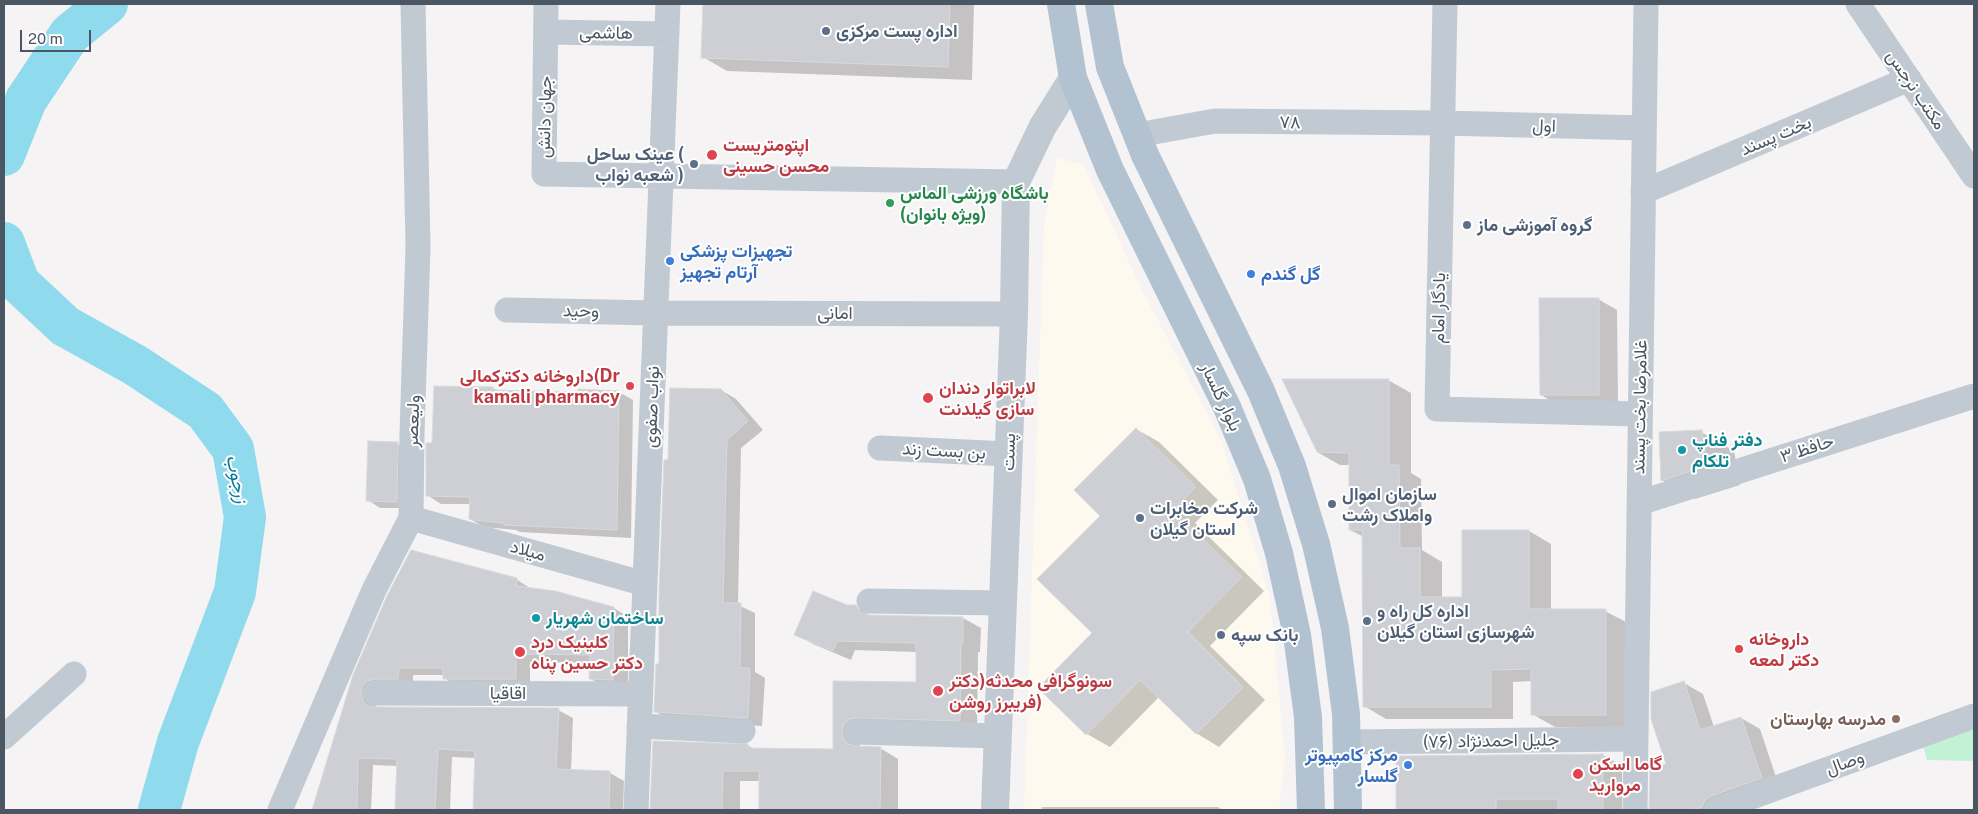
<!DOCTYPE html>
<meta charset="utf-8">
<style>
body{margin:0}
#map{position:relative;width:1978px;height:814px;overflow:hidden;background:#f5f3f3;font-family:"Public Sans",sans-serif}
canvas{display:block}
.frame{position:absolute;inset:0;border:5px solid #4a5661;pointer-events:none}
.scale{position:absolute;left:20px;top:30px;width:71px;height:22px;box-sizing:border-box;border:2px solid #4a5661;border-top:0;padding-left:6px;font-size:15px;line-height:18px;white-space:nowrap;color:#4a5661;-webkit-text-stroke:4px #fff;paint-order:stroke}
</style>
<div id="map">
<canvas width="1978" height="814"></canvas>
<div class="frame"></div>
<div class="scale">20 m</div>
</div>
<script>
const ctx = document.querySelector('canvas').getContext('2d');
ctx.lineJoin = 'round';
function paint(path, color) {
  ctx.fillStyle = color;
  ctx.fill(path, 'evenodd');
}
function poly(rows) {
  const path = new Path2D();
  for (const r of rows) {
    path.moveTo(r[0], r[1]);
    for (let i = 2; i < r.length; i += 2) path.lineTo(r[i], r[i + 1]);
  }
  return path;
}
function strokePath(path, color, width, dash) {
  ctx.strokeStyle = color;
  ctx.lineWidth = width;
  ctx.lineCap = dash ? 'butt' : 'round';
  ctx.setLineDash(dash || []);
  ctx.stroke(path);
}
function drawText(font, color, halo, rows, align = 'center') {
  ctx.font = font + ' "Public Sans",Vazirmatn,sans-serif';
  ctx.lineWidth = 4;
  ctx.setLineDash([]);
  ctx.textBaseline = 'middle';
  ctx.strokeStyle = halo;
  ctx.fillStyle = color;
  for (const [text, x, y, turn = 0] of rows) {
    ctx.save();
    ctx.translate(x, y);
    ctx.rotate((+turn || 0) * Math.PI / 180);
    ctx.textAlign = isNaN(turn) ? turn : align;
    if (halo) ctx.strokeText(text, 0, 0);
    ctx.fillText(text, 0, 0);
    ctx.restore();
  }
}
paint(poly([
 [1057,158,1084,165,1142,290,1221,440,1270,597,1285,758,1279,810,1024,810,1044,224]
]), '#fdf9ef');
paint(poly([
 [1974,729,1974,761,1927,760,1923,746]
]), '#c3f1d5');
paint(poly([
 [704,4,974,4,972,80,727,71,703,57],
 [1598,299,1617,310,1618,406,1560,406,1541,395],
 [1388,380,1411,393,1411,473,1421,479,1422,550,1442,562,1442,598,1464,598,1529,531,1551,544,1551,611,1605,611,1628,623,1628,727,1555,727,1532,714,1532,681,1513,682,1513,719,1386,719,1364,706,1364,537,1350,530,1350,465,1340,465,1317,452],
 [435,387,493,388,498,391,579,393,579,391,619,392,633,400,631,538,520,532,516,530,484,527,470,519,471,504,441,504,427,495,433,445],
 [721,390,736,399,763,430,741,448,738,605,755,613,755,672,765,678,762,726,670,720,656,712,660,665,669,461],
 [1136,429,1159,442,1218,500,1195,523,1264,591,1210,646,1265,700,1219,747,1196,733,1159,697,1110,747,1087,734,1102,516],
 [1701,432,1734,451,1740,485,1695,499,1662,480],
 [397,444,410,451,409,508,380,508,368,500],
 [516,579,531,589,614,608,628,617,628,687,605,687,591,679,591,663,530,662,530,687,459,687,444,678,444,675,413,675,413,686,375,701,377,709,558,710,573,718,571,771,610,773,624,781,623,810,474,810,476,758,452,757,450,810,396,810,398,766,373,765,371,810,313,810,355,675],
 [847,606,855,607,873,617,963,618,981,628,980,652,978,652,977,730,859,743,860,747,880,748,898,759,898,810,760,810,761,781,740,781,740,810,650,810,654,742,747,745,754,749,834,750,835,683,917,683,917,652,855,650,851,660,813,644,796,634],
 [1684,683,1703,694,1714,727,1741,718,1760,729,1780,789,1725,810,1651,810,1651,770,1667,765],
 [1603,755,1622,766,1622,810,1397,810,1398,757],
 [1042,807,1218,807,1223,810,1042,810]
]), '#0003');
strokePath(poly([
 [4,155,26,100,70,34,107,4],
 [4,243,19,283,65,326,135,365,205,411,233,449,245,517,235,592,178,742,159,810]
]), '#90daee', 42);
const building = poly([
 [703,4,950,4,948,67,701,58,703,4],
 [1539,298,1599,298,1599,395,1540,395,1539,298],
 [1282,379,1389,379,1389,465,1399,465,1400,548,1420,548,1420,597,1462,597,1462,530,1529,530,1529,609,1606,609,1606,715,1531,715,1531,669,1491,670,1491,707,1363,707,1362,530,1349,530,1349,453,1317,452,1282,379],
 [434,386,493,387,493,390,578,392,578,389,619,391,617,530,504,525,504,523,473,520,469,519,470,497,426,496,426,443,432,443,434,386],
 [670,388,721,389,748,421,727,440,723,603,741,603,740,668,750,668,748,718,654,712,656,664,659,664,659,596,664,460,668,460,670,388],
 [1136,428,1196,487,1173,510,1242,577,1188,632,1243,687,1196,734,1140,680,1086,735,1038,688,1092,633,1037,579,1100,516,1074,490,1136,428],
 [1702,430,1707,466,1661,481,1659,432,1702,430],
 [368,441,398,442,397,502,366,501,368,441],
 [411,550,517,578,517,586,555,591,614,607,613,680,589,679,590,655,516,654,516,679,443,679,443,668,399,668,398,679,375,679,367,681,363,685,361,692,363,701,368,706,375,707,559,708,556,769,610,771,609,810,473,810,475,751,438,749,435,810,395,810,397,759,358,758,357,810,312,810,353,675,387,596,411,550],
 [813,591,847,605,856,605,861,613,868,615,963,617,963,643,961,643,960,721,856,718,850,719,844,724,842,732,843,738,848,744,856,746,881,747,880,810,759,810,759,771,723,771,722,810,650,810,653,741,748,744,748,748,833,749,833,681,916,682,916,643,837,641,833,651,794,635,813,591],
 [1684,681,1700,730,1741,717,1762,778,1711,796,1705,800,1702,807,1693,810,1649,810,1650,769,1666,764,1651,719,1651,692,1684,681],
 [1603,754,1603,810,1558,810,1558,799,1496,799,1496,810,1396,810,1396,756,1603,754]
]);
paint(building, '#cdcfd5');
strokePath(building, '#d7d9de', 1);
strokePath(poly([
 [546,4,544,174,1016,182],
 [1445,4,1437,409,1640,414],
 [1858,4,1974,176],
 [546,32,667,34],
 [1137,135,1215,121,1443,123,1644,128],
 [1643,192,1909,79],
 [507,310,655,313,1014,314],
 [880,448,1009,454],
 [1639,503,1974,396],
 [411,518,645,584],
 [869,601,1003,603],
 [375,693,640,694],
 [639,726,743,731],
 [856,732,998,736],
 [4,737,74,674],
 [1347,742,1636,739],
 [280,810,374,590,411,518,412,434,418,247,413,4],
 [636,810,668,4],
 [1635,810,1646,4],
 [1716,810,1974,716]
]), '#c1cad2', 25);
strokePath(poly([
 [995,810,1014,314,1016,182,1043,126,1073,78]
]), '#c1cad2', 28);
strokePath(poly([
 [1061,4,1073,78,1110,170,1227,407,1257,479,1279,553,1297,635,1308,717,1311,810],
 [1099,4,1110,67,1145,155,1261,391,1292,466,1316,544,1335,628,1346,714,1348,810]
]), '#b3c2d1', 28);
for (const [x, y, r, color] of [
 [826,31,5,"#5c6f8a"],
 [712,155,6,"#e0444e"],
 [694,164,5,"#5c6f8a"],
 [890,203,5,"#2e9e5b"],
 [1467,225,5,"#5c6f8a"],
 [670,261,5,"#3f7fe0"],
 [1251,274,5,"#3f7fe0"],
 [630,386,5,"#e0444e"],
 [928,398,6,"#e0444e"],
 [1682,450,5,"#0f9aa8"],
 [1332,504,5,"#5c6f8a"],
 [1140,518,5,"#5c6f8a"],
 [536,618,5,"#0f9aa8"],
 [1367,621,5,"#5c6f8a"],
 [1221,635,5,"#5c6f8a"],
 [1739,649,5,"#e0444e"],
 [520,652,6,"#e0444e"],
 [938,691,6,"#e0444e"],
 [1896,719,5,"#8d6e63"],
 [1408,765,5,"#3f7fe0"],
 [1578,774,6,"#e0444e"]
]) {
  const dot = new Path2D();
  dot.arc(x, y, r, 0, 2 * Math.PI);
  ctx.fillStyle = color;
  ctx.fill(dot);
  strokePath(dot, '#fff', 2);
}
drawText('bold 18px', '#4e5e75', '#fff', [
 ["اداره پست مرکزی",836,31],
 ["عینک ساحل (",684,154,"right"],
 ["شعبه نواب )",684,175,"right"],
 ["گروه آموزشی ماز",1477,225],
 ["سازمان اموال",1342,494],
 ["واملاک رشت",1342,515],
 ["شرکت مخابرات",1150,508],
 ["استان گیلان",1150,529],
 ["اداره کل راه و",1377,611],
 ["شهرسازی استان گیلان",1377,632],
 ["بانک سپه",1231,635]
], 'left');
drawText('18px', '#4a5661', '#fff', [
 ["هاشمی",606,33,1],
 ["مکتب نرجس",1916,90,56],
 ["جهان دانش",545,117,-89],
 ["۷۸",1290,122],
 ["اول",1544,126,2],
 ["بخت پسند",1776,136,-23],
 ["یادگار امام",1439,308,-89],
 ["وحید",581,311,1],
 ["امانی",835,313],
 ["بلوار گلسار",1221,397,65],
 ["نواب صفوی",652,407,-88],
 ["غلامرضا بخت پسند",1640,407,-89],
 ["ولیعصر",413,421,-88],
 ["حافظ ۳",1807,449,-18],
 ["بن بست زند",944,451,3],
 ["پست",1009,452,-88],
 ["میلاد",528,551,16],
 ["اقاقیا",508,693],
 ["جلیل احمدنژاد (۷۶)",1491,741,-1],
 ["وصال",1845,763,-20]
]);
drawText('bold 18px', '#be3a42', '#fff', [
 ["اپتومتریست",723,145],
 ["محسن حسینی",723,166],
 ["داروخانه دکترکمالی(Dr",620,376,"right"],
 ["kamali pharmacy",620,397,"right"],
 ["لابراتوار دندان",939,388],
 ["سازی گیلدنت",939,409],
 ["داروخانه",1749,639],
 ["دکتر لمعه",1749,660],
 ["کلینیک درد",531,642],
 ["دکتر حسین پناه",531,663],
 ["سونوگرافی محدثه(دکتر",949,681],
 ["فریبرز روشن)",949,702],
 ["گاما اسکن",1589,764],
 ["مروارید",1589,785]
], 'left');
drawText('bold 18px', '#27864d', '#fff', [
 ["باشگاه ورزشی الماس",900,193],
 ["(ویژه بانوان)",900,214]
], 'left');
drawText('bold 18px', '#366cbe', '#fff', [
 ["تجهیزات پزشکی",680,251],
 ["آرتام تجهیز",680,272],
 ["گل گندم",1261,274],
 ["مرکز کامپیوتر",1398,755,"right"],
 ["گلسار",1398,776,"right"]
], 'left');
drawText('bold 18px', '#0d838f', '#fff', [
 ["دفتر فناپ",1692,440],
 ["تلکام",1692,461],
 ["ساختمان شهریار",546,618]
], 'left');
drawText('bold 18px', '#785e54', '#fff', [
 ["مدرسه بهارستان",1886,719]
], 'right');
drawText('italic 19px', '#0c7c9b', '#fff', [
 ["زرجوب",237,479,78]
]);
</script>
